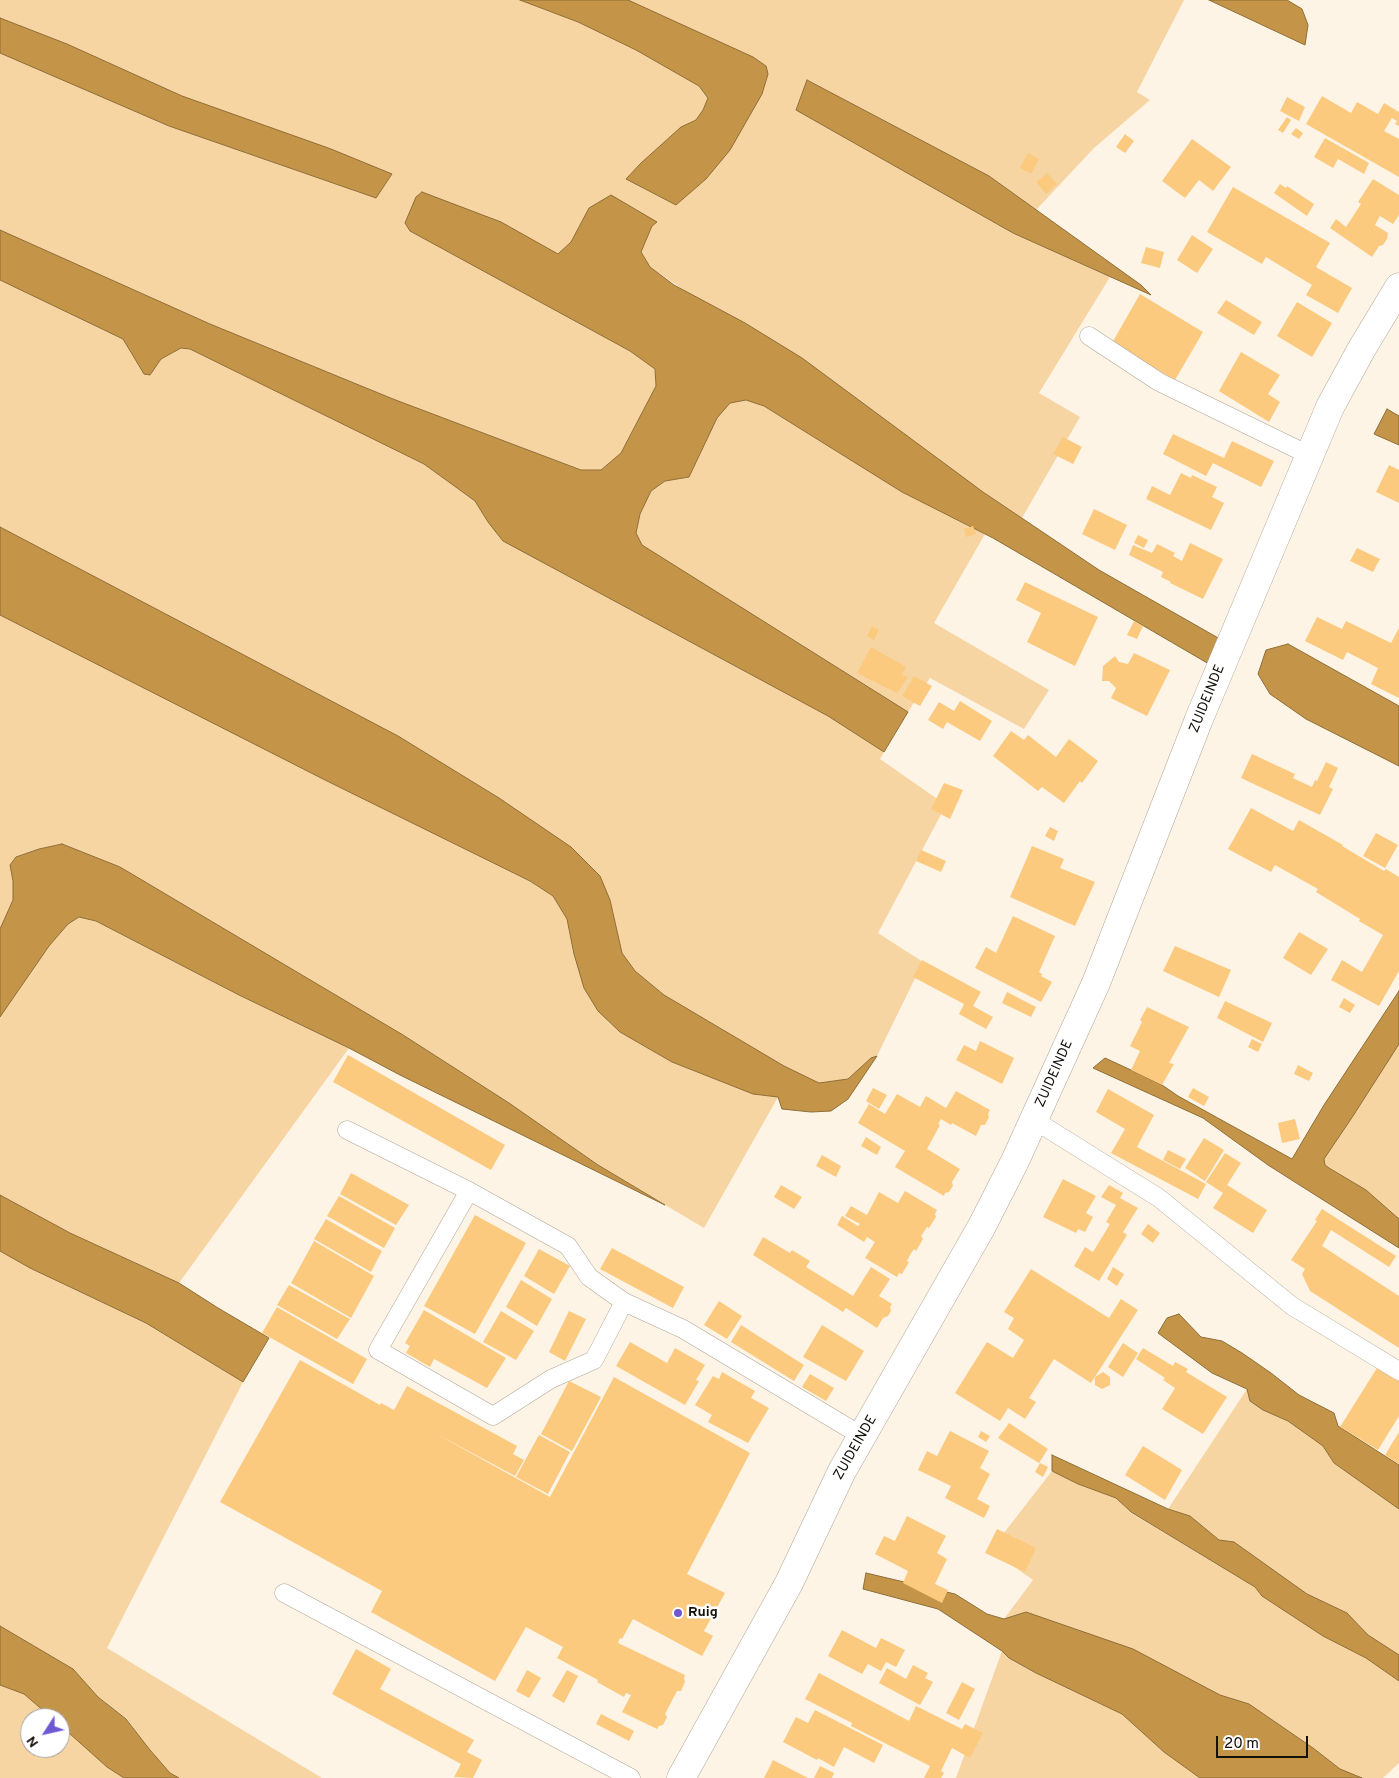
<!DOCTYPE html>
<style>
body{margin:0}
#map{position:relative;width:1399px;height:1778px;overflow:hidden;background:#fdf4e6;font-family:Overpass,sans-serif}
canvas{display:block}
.north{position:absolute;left:20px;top:1708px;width:50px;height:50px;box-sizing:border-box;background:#fff;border:1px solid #a19f9d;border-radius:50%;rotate:235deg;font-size:14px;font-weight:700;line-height:20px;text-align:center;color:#14100a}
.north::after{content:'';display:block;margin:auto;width:18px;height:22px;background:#6f59d3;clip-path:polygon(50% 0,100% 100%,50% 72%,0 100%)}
.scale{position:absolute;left:1216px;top:1736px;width:92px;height:22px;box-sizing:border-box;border:2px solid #14100a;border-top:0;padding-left:6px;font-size:15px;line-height:18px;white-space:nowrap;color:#14100a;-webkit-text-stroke:4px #fff;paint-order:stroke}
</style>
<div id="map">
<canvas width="1399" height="1778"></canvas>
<div class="north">N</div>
<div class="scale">20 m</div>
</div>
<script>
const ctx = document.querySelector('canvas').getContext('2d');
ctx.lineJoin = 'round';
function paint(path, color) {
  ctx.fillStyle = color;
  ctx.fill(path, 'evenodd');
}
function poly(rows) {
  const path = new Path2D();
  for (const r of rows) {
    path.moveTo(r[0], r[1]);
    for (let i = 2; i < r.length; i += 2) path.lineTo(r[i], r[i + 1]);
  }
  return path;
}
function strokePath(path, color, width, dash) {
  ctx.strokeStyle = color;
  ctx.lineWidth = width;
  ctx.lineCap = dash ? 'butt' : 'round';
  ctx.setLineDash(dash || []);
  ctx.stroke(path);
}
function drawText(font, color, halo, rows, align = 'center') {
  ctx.font = font + ' Overpass,sans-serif';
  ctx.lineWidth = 5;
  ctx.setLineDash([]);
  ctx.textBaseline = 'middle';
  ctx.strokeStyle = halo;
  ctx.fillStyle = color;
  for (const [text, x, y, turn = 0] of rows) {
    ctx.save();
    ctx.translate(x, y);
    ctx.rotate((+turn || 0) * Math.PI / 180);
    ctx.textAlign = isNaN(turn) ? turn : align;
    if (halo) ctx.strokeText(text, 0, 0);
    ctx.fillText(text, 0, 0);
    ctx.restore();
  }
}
paint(poly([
 [0,0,520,0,578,22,636,50,699,86,708,98,703,110,696,120,681,127,641,163,626,179,676,205,706,179,767,74,766,66,753,57,628,0,1184,0,1137,92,1150,100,1094,148,1036,210,989,176,807,80,796,109,1013,233,1110,277,1039,393,1080,417,1022,518,650,267,641,252,652,226,656,223,589,208,571,242,558,254,501,222,405,223,410,231,630,351,655,369,656,386,621,453,601,470,582,470,393,399,210,324,0,230,0,53,169,126,375,198,392,175,182,96,67,44,0,18],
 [0,280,123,339,144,374,150,375,161,359,181,348,190,349,424,464,475,501,488,522,558,571,828,716,884,752,880,759,946,805,878,933,923,962,877,1056,871,1058,848,1079,819,1083,784,1066,664,995,635,971,622,953,610,900,499,798,398,736,0,527],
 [746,400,764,406,902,492,985,534,934,623,1049,690,1024,729,930,678,908,712,641,545,636,533,640,514,651,491,665,481,689,477,717,418,729,403],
 [0,615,327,781,530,881,553,896,567,919,574,954,598,1011,620,1032,672,1062,753,1094,778,1097,704,1228,598,1165,509,1103,403,1035,120,867,62,844,39,849,16,857,10,865,13,881,13,900,0,929],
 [79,917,96,921,239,995,349,1048,179,1283,70,1233,0,1195,0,1017,49,946,68,924],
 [1399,1044,1399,1219,1366,1190,1329,1168,1325,1165,1324,1159,1353,1116],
 [0,1251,71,1288,146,1323,243,1382,107,1648,322,1778,179,1778,170,1773,150,1750,127,1719,98,1697,73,1669,0,1626],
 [1247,1389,1263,1410,1288,1421,1323,1446,1334,1463,1399,1509,1399,1655,1368,1635,1347,1613,1307,1594,1234,1542,1219,1540,1190,1516,1168,1509],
 [1052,1471,1078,1484,1116,1498,1131,1513,1255,1587,1263,1596,1323,1636,1366,1658,1399,1681,1399,1763,1383,1778,1362,1778,1340,1769,1313,1748,1249,1704,1220,1695,1026,1612,1004,1619,1033,1580,993,1552,993,1547],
 [1002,1651,1009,1658,1036,1673,1122,1714,1164,1752,1200,1778,956,1778],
 [0,1685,24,1694,52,1718,30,1718,30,1748,60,1748,60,1725,107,1767,124,1778,0,1778]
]), '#f6d5a3');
const water = poly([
 [520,0,628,0,753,57,766,66,768,74,762,94,730,150,706,179,676,205,626,179,641,163,681,127,696,120,703,110,708,98,699,86,636,50,578,22,520,0],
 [1209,0,1287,0,1302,9,1308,25,1305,45,1209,0],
 [0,18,67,44,182,96,331,149,392,174,376,198,169,126,0,53,0,18],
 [807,80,989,176,1141,285,1151,295,1013,233,796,110,807,80],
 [422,192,501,222,558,254,571,242,589,208,611,195,657,222,652,226,641,252,650,267,674,285,745,323,802,358,983,492,1099,570,1220,639,1209,664,993,538,902,492,764,406,746,400,730,403,717,418,689,477,665,481,651,491,640,514,636,533,642,545,908,712,884,752,828,716,503,541,488,522,475,501,424,464,190,349,181,348,161,359,150,375,144,374,123,339,0,280,0,230,210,324,393,399,581,470,601,470,621,453,656,386,655,369,630,351,410,231,405,223,416,197,422,192],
 [1387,409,1399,416,1399,445,1374,434,1387,409],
 [0,527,398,736,499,798,571,847,600,876,610,900,622,953,635,971,664,995,784,1066,819,1083,848,1079,871,1058,877,1056,848,1099,831,1111,811,1112,782,1109,778,1097,753,1094,672,1062,620,1032,598,1011,584,988,574,954,567,919,553,896,530,881,327,781,0,615,0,527],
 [1288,644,1399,706,1399,766,1306,719,1270,694,1258,674,1266,650,1288,644],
 [62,844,120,867,403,1035,509,1103,598,1165,665,1205,400,1075,349,1048,239,995,96,921,79,917,68,924,49,946,0,1017,0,929,13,900,13,881,10,865,16,857,39,849,62,844],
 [1399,991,1399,1044,1353,1116,1324,1159,1325,1165,1329,1168,1366,1190,1399,1219,1399,1248,1268,1165,1203,1118,1093,1068,1105,1058,1131,1070,1162,1085,1178,1096,1292,1159,1324,1105,1399,991],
 [0,1195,70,1233,179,1283,218,1308,269,1338,243,1382,146,1323,30,1268,0,1251,0,1195],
 [1179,1314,1201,1337,1222,1341,1242,1353,1271,1373,1299,1395,1334,1413,1338,1426,1399,1465,1399,1509,1334,1463,1323,1446,1288,1421,1263,1410,1250,1401,1247,1389,1212,1373,1158,1333,1167,1318,1179,1314],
 [1052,1455,1168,1509,1190,1516,1219,1540,1234,1542,1307,1594,1347,1613,1368,1635,1399,1655,1399,1681,1366,1658,1323,1636,1262,1596,1255,1587,1131,1512,1116,1498,1078,1484,1052,1471,1052,1455],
 [866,1573,955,1594,987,1614,1004,1619,1026,1612,1133,1649,1220,1695,1249,1704,1313,1748,1340,1769,1362,1778,1200,1778,1164,1752,1122,1714,1036,1673,1009,1658,1002,1651,938,1609,863,1589,866,1573],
 [0,1626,73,1669,98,1697,126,1719,150,1750,170,1773,179,1778,124,1778,107,1767,60,1725,60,1718,52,1718,24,1694,0,1685,0,1626]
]);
paint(water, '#c49549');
strokePath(water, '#8f6d36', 1);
paint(poly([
 [1322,96,1351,113,1357,102,1378,114,1384,103,1399,112,1399,126,1395,124,1397,121,1392,118,1384,131,1399,139,1399,177,1306,124],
 [1287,97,1305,107,1299,121,1280,111],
 [1287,117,1291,120,1283,133,1278,130],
 [1296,128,1303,133,1299,139,1291,134],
 [1125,134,1134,141,1125,153,1116,147],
 [1325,138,1369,163,1364,174,1338,159,1333,168,1314,157],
 [1192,139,1231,167,1213,191,1199,180,1185,198,1162,181],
 [1028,153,1039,159,1031,174,1020,168],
 [1047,173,1057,184,1046,194,1036,182],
 [1373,179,1399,195,1399,215,1393,224,1380,216,1375,225,1388,233,1387,239,1383,245,1379,246,1372,257,1330,228,1336,219,1346,227,1361,204,1358,202],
 [1280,184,1286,188,1287,186,1314,204,1307,216,1274,193],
 [1233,187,1330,243,1316,267,1352,288,1338,313,1306,295,1312,285,1266,257,1262,264,1207,232],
 [1192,235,1213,249,1197,273,1177,260],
 [1146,247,1164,252,1160,268,1141,263],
 [1140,294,1203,332,1175,380,1112,343],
 [1226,300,1262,322,1254,335,1217,313],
 [1297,302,1332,323,1312,357,1277,336],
 [1241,352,1280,375,1268,394,1280,402,1269,422,1219,391],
 [1173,434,1224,458,1232,441,1274,461,1261,487,1213,463,1206,476,1163,454],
 [1063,437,1082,447,1073,464,1053,454],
 [1389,465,1399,470,1399,503,1376,492],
 [1181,473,1191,478,1192,475,1217,487,1212,497,1224,503,1211,530,1146,499,1152,486,1170,495],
 [1094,509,1127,525,1115,550,1082,534],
 [973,526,976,534,966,537,964,529],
 [1138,535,1148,540,1144,548,1134,543],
 [1190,543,1223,559,1203,599,1170,583,1171,582,1161,577,1163,572,1129,555,1133,545,1152,553,1157,544,1175,553,1173,556,1182,561],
 [1357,548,1380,559,1373,572,1350,561],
 [1025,582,1098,617,1075,666,1027,642,1041,613,1016,600],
 [1317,617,1342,629,1346,621,1391,643,1399,628,1399,698,1371,684,1378,668,1347,652,1343,660,1305,641],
 [1134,621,1143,626,1137,639,1127,635],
 [872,626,879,630,874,640,867,636],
 [871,647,906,667,902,675,908,677,897,693,857,673],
 [1134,653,1170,670,1147,716,1111,698,1116,688,1109,681,1102,681,1103,666,1115,656,1119,662,1128,664],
 [914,676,932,686,920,706,902,696],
 [960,701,992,721,980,741,947,722,943,729,928,720,939,702,954,711],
 [1011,731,1024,740,1028,735,1056,757,1069,739,1098,761,1082,783,1080,781,1064,803,1042,787,1038,791,993,756],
 [1252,754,1295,774,1293,778,1312,787,1315,780,1317,781,1326,762,1338,768,1329,787,1333,789,1320,815,1241,778],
 [944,783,963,790,950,819,931,809],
 [1251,808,1293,831,1299,820,1343,845,1342,846,1384,871,1386,869,1399,877,1399,971,1379,1006,1331,980,1342,960,1362,972,1383,935,1359,921,1360,919,1316,892,1318,889,1275,865,1271,872,1228,849],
 [1050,827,1058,831,1054,841,1045,836],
 [1376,833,1398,845,1385,868,1363,856],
 [1032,846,1064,859,1060,868,1095,882,1075,926,1010,897],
 [921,850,946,861,941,872,916,861],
 [1013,916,1055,936,1039,972,1042,974,1041,976,1052,982,1041,1002,975,968,986,947,996,953],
 [1299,932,1328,949,1311,975,1283,958],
 [1175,946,1231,970,1219,997,1163,971],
 [922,960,981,992,973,1006,993,1017,986,1029,959,1014,964,1004,913,977],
 [1007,992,1036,1007,1031,1017,1002,1003],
 [1344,998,1355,1005,1350,1013,1339,1007],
 [1225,1001,1272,1023,1263,1042,1217,1018],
 [1147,1007,1189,1027,1169,1063,1174,1064,1162,1085,1131,1070,1140,1051,1130,1046,1142,1022,1140,1020],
 [1252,1039,1262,1044,1258,1052,1248,1047],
 [980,1041,1014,1058,1002,1084,956,1060,964,1045,976,1051],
 [348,1055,505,1145,491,1170,333,1082],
 [1298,1065,1313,1073,1309,1081,1294,1074],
 [873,1088,887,1095,879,1109,866,1101],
 [1193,1088,1209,1097,1204,1106,1188,1097],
 [1108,1089,1154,1115,1137,1147,1206,1184,1198,1199,1111,1153,1125,1129,1096,1112],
 [956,1091,990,1110,988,1114,989,1117,985,1125,981,1125,976,1136,952,1123,951,1125,941,1119,938,1124,940,1125,927,1149,960,1169,952,1182,953,1186,949,1192,945,1193,944,1196,895,1167,905,1151,858,1123,869,1104,885,1114,897,1094,920,1107,926,1096,946,1108],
 [1295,1119,1300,1139,1282,1143,1278,1123],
 [866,1137,881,1147,877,1155,861,1146],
 [1204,1138,1224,1150,1205,1181,1185,1168],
 [1168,1150,1186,1159,1180,1169,1163,1160],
 [1225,1153,1241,1163,1227,1185,1267,1210,1253,1233,1213,1208,1223,1193,1206,1182],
 [822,1155,841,1166,836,1177,816,1166],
 [351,1173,409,1205,396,1225,340,1194],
 [1063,1179,1096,1196,1086,1213,1093,1217,1085,1232,1078,1229,1076,1233,1043,1217],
 [781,1185,802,1197,794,1209,774,1197],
 [1109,1185,1123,1193,1120,1198,1138,1208,1123,1232,1127,1235,1099,1281,1074,1266,1085,1247,1093,1252,1110,1224,1106,1222,1116,1205,1101,1197],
 [905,1191,937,1210,935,1214,936,1217,929,1228,927,1227,921,1236,923,1239,916,1251,914,1249,910,1255,907,1261,909,1262,902,1274,899,1273,897,1277,865,1258,875,1242,867,1237,864,1242,837,1225,842,1216,858,1226,860,1224,845,1216,851,1206,867,1215,879,1192,898,1203],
 [339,1196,395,1228,384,1248,327,1216],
 [1322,1209,1396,1256,1389,1267,1331,1230,1322,1246,1399,1296,1399,1348,1310,1291,1302,1274,1305,1269,1291,1260,1317,1221,1315,1220],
 [475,1215,526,1243,475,1334,424,1306],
 [326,1219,382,1251,371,1272,314,1239],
 [1148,1224,1160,1233,1153,1243,1141,1234],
 [763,1237,790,1253,792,1250,810,1261,806,1267,853,1296,871,1267,890,1279,879,1296,892,1304,890,1307,891,1311,888,1316,883,1318,877,1328,846,1308,843,1312,753,1255],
 [314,1241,374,1276,351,1318,291,1283],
 [612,1248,684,1287,673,1308,600,1269],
 [539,1249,570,1266,554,1294,524,1276],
 [1113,1267,1124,1274,1117,1286,1107,1279],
 [1031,1269,1109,1318,1121,1299,1138,1310,1091,1383,1054,1359,1029,1398,1036,1402,1025,1419,1008,1408,1000,1421,955,1393,987,1342,1013,1358,1024,1340,1008,1329,1014,1318,1004,1312],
 [521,1280,552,1299,537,1326,506,1307],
 [289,1285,350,1319,337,1339,277,1305],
 [719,1301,742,1316,727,1339,704,1325],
 [277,1307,367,1359,353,1384,262,1333],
 [424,1310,506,1358,487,1388,434,1359,430,1367,406,1353,410,1346,405,1343],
 [501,1311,534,1331,516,1360,483,1342],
 [569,1311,586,1319,565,1361,549,1352],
 [741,1325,804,1365,794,1381,731,1342],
 [822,1325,864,1351,846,1381,803,1357],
 [630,1342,667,1363,675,1348,705,1365,696,1380,699,1381,685,1405,616,1366],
 [1123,1343,1138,1353,1123,1377,1108,1367],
 [1143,1348,1173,1366,1175,1362,1188,1369,1186,1372,1227,1397,1203,1434,1162,1409,1175,1388,1163,1380,1165,1378,1136,1359],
 [300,1360,380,1405,381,1403,394,1410,407,1386,517,1446,513,1454,524,1460,515,1476,433,1432,550,1497,614,1377,750,1453,687,1574,725,1593,704,1631,713,1636,702,1656,633,1619,622,1639,620,1638,618,1643,685,1675,684,1679,685,1682,681,1691,677,1691,665,1714,667,1717,663,1725,659,1726,657,1729,622,1712,631,1695,626,1693,624,1697,597,1682,598,1680,557,1658,563,1647,526,1627,495,1681,371,1612,382,1591,220,1502],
 [1377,1368,1399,1381,1399,1416,1378,1450,1340,1427],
 [722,1372,755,1391,751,1398,769,1408,748,1443,708,1422,712,1415,695,1405,713,1376,719,1379],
 [1103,1372,1110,1377,1110,1385,1102,1389,1095,1385,1095,1377],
 [810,1374,834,1388,826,1401,802,1387],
 [569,1381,601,1397,572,1451,541,1434],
 [1009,1423,1048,1449,1039,1463,998,1438],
 [950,1431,989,1451,980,1468,990,1474,977,1499,990,1506,984,1518,945,1498,951,1486,918,1470,927,1451,937,1456],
 [981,1431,990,1436,986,1442,978,1437],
 [1399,1432,1399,1464,1385,1455],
 [539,1435,570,1452,548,1494,516,1477],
 [1143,1446,1182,1470,1165,1500,1125,1475],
 [1040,1463,1048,1467,1043,1477,1035,1472],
 [907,1516,946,1536,937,1553,947,1559,935,1584,948,1590,942,1603,903,1583,908,1571,875,1554,884,1536,895,1541],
 [997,1529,1036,1548,1025,1572,985,1553],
 [842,1630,876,1648,881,1638,905,1650,896,1667,886,1662,881,1671,868,1664,862,1674,828,1656],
 [356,1649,391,1669,380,1689,474,1740,467,1752,482,1760,473,1778,454,1777,461,1764,332,1694],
 [913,1665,928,1673,925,1678,933,1682,920,1705,879,1683,887,1668,906,1679],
 [527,1670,541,1678,529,1698,516,1691],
 [567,1670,578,1676,564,1703,552,1696],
 [819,1673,909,1721,916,1706,962,1729,965,1724,983,1733,970,1758,952,1748,941,1771,944,1773,941,1778,924,1778,930,1766,851,1726,852,1723,805,1699],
 [962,1682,975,1689,959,1720,946,1713],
 [815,1710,883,1745,874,1763,844,1747,834,1767,818,1758,817,1760,783,1742,796,1717,808,1723],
 [601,1714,634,1731,629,1741,596,1724],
 [773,1760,808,1778,764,1778],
 [820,1766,834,1773,832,1778,814,1778]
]), '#fbca7f');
const service = poly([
 [1089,336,1159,382,1309,455],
 [1034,1120,1159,1198,1292,1306,1399,1371],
 [347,1130,469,1191],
 [624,1302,589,1277,568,1246,469,1191,378,1350,493,1416,551,1379,594,1360,624,1302,683,1329,862,1436],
 [284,1593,631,1778]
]);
const tertiary = poly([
 [681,1778,789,1583,842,1471,982,1226,1015,1161,1096,983,1199,719,1330,407,1361,350,1399,287]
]);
strokePath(service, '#b0a595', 19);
strokePath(tertiary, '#b0a595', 29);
strokePath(service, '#fff', 18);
strokePath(tertiary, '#fff', 28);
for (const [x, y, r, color] of [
 [678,1613,5,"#6f59d3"]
]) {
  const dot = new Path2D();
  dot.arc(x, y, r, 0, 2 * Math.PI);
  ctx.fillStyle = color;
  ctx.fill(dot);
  strokePath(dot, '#fff', 2);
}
drawText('14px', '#14100a', '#fff', [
 ["ZUIDEINDE",1208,699,-68],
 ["ZUIDEINDE",1055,1074,-66],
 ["ZUIDEINDE",856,1448,-60]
]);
drawText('bold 14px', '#14100a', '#fff', [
 ["Ruig",688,1613]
], 'left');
</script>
